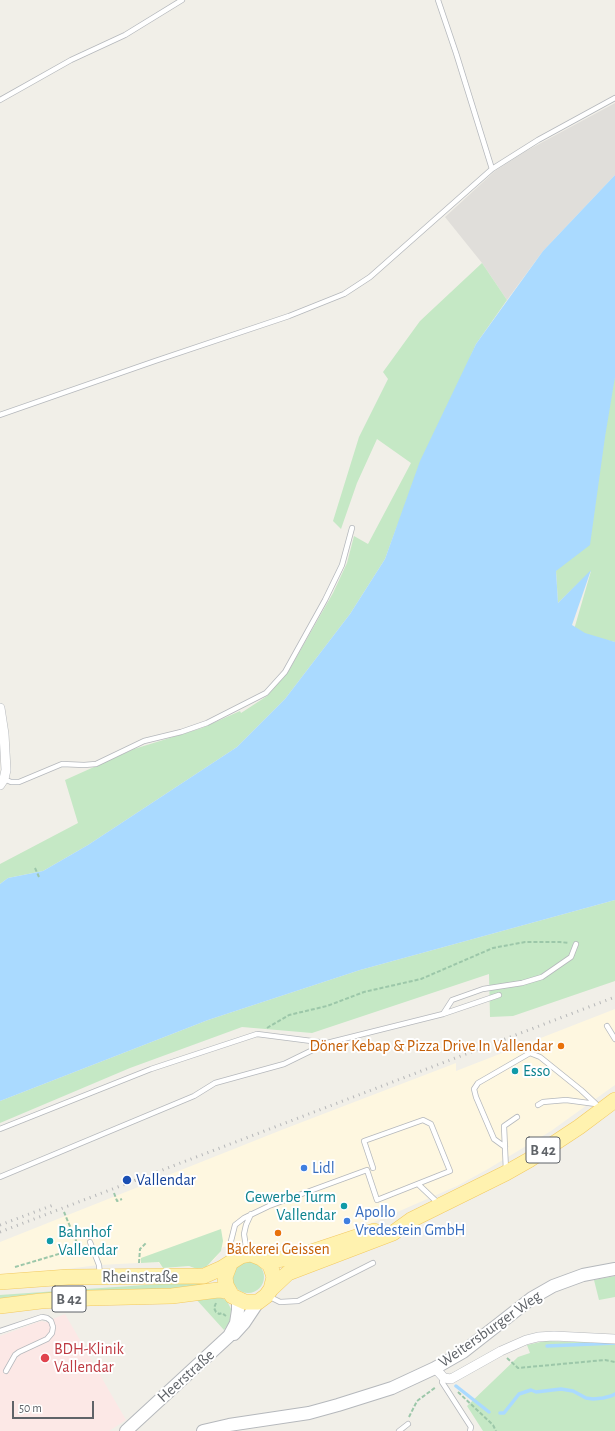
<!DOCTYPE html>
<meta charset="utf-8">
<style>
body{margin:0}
#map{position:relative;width:615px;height:1431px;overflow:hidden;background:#f1efe8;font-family:"Alegreya Sans",sans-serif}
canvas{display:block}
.scale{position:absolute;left:12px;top:1401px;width:82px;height:18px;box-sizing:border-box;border:2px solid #5f6368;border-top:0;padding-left:5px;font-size:12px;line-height:14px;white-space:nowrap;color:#5f6368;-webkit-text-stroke:3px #fff;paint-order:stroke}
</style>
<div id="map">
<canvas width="615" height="1431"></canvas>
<div class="scale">50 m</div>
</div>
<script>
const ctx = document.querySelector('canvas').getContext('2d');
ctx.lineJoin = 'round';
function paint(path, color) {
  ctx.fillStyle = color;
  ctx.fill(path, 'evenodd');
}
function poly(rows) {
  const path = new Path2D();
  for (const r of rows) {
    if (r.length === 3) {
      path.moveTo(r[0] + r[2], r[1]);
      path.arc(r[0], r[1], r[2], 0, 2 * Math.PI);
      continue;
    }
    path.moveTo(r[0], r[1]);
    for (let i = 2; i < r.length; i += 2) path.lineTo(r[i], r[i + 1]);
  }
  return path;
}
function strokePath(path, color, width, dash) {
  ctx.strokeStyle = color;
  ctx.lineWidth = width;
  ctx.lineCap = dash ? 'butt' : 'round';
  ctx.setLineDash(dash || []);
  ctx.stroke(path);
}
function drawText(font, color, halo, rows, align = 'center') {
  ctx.font = font + ' "Alegreya Sans",sans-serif';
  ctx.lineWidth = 4;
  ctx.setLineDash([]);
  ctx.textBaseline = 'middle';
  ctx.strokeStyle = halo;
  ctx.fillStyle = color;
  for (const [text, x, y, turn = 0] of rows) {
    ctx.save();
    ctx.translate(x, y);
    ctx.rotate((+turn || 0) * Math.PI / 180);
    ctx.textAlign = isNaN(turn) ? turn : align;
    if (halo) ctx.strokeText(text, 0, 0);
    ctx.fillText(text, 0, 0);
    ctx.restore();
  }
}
paint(poly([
 [615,1009,615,1085,551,1131,488,1169,457,1186,379,1220,337,1236,276,1254,251,1244,223,1247,214,1260,197,1269,189,1266,163,1268,158,1262,99,1265,0,1277,0,1242,284,1129,456,1063,456,1071]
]), '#fef7e0');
paint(poly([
 [615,103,615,175,543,251,507,300,482,263,445,217,495,171,526,151]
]), '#e0deda');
paint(poly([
 [65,1314,126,1420,109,1431,0,1431,0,1336,38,1322,42,1321,45,1322]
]), '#fce8e6');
paint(poly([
 [482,263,507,300,476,344,396,529,385,559,350,614,285,699,237,747,88,845,43,871,8,878,0,884,0,864,78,823,65,780,134,749,202,728,240,711,241,713,267,696,288,672,333,593,347,563,354,536,368,544,411,463,377,439,357,483,341,529,333,521,359,437,388,379,383,372,420,321],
 [615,349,615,642,573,633,591,571,558,603,556,571],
 [615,900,615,981,513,1016,490,1017,489,974,312,1033,242,1027,130,1068,0,1123,0,1101,208,1020,360,970],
 [221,1229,223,1241,221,1251,206,1267,197,1269,189,1266,163,1268,159,1262,141,1263,141,1258],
 [248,1277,16],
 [615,1276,615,1297,599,1300,594,1280],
 [203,1281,203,1286,174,1289,118,1290,51,1293,34,1294,0,1299,0,1295,14,1294],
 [221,1297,227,1301,231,1309,230,1321,224,1330,195,1298],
 [545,1341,615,1343,615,1431,483,1431,467,1406,518,1357,530,1353,527,1345]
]), '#c5e8c5');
paint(poly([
 [615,175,615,377,605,437,590,545,556,571,558,603,591,570,572,625,585,633,615,642,615,900,360,970,208,1020,0,1101,0,884,8,878,43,871,88,845,237,747,285,699,350,614,385,559,420,461,476,344,543,251]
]), '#aadaff');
strokePath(poly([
 [547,1346,615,1343],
 [456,1386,489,1412],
 [500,1413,504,1413,519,1394,531,1390,536,1392,561,1389,573,1391,586,1398,593,1399,603,1398,611,1396,615,1394]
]), '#aadaff', 3.5);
const service = poly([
 [438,0,456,53,492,169],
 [0,100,71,60,125,35,182,0],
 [0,415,155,361,289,316,344,294,370,277,492,169,538,140,615,98],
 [4,779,11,782,19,782,62,764,84,765,96,764,144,741,181,732,207,723,266,693,285,672,325,600,342,565,352,528],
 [443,1014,452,1000,483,989,522,983,542,977,571,957,576,944],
 [607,1026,615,1039],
 [538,1105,543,1102,566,1100,596,1104],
 [0,1129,151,1069,257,1034,327,1043],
 [505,1147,494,1139,476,1097,474,1089,478,1083,530,1053,540,1057,581,1090,596,1104],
 [506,1171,504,1126,517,1117],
 [0,1177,194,1096,215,1083,284,1064,327,1043,443,1014,499,995],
 [418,1184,439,1204],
 [90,1242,99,1265,100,1275],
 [249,1252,246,1247,244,1234,246,1225,251,1214],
 [232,1259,231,1241,235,1225,244,1218,269,1206,367,1170,377,1200,450,1171,431,1124,423,1120,364,1141,373,1168],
 [268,1296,280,1302,298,1301,373,1263],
 [0,1331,42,1317,47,1318,51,1321,53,1327,52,1333,47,1339,19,1352,15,1355,6,1371],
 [444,1378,442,1382,471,1427,470,1431],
 [399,1431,408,1424]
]);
const minor = poly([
 [0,708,4,734,6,770,4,779,0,785],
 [435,1368,444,1378,451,1379,501,1351,526,1340,538,1337,554,1336,615,1339]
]);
const tertiary = poly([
 [234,1334,244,1323,258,1302],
 [126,1431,229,1336,236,1323,238,1310,238,1300],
 [203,1431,229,1425,309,1413,338,1405,392,1388,435,1368,463,1352,532,1298,553,1286,583,1275,615,1269]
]);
const primary = poly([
 [266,1261,278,1260,299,1256,374,1231],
 [230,1264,225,1277,226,1285,232,1296,245,1302,258,1302,266,1296,271,1289,288,1273,393,1233,411,1220,506,1173,529,1160,579,1127,615,1100],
 [0,1282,68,1277,204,1276,222,1268,241,1256,251,1254,261,1258,270,1265,274,1277,271,1289],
 [0,1306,41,1301,90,1298,172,1296,218,1290,229,1291]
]);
strokePath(service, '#b5b8bc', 6);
strokePath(minor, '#b5b8bc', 10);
strokePath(tertiary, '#b5b8bc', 14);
strokePath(primary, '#f2c960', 16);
strokePath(poly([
 [35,868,39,877],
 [267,1028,289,1015,327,1006,364,992,421,979,493,948,525,942,560,942,569,943],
 [114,1193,117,1201,122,1199],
 [139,1263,140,1249,146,1243],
 [15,1267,79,1248,64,1212],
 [216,1303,214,1308,216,1312,219,1314,222,1313,226,1316],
 [507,1358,518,1368,605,1360,615,1362],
 [458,1392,493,1425,496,1431],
 [409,1417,417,1401,436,1387]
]), '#9cc7a9', 2, [4, 2]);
strokePath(service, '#fff', 4.5);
strokePath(minor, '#fff', 9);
strokePath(tertiary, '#fff', 12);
strokePath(primary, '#fff2af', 15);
strokePath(poly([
 [0,1225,56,1204],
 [0,1232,615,997]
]), '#b6b7b8', 3, [1, 5]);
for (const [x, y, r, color] of [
 [561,1046,4,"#e8710a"],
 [515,1071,4,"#0f9aa8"],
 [304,1168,4,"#3f7fe0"],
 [127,1180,5,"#1a4fb4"],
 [344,1206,4,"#0f9aa8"],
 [347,1221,4,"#3f7fe0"],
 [278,1233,4,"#e8710a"],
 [50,1241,4,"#0f9aa8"],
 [45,1358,5,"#e0444e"]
]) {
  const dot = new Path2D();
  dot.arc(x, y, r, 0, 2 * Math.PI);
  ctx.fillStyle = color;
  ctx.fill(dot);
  strokePath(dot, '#fff', 1.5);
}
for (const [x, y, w] of [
 [543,1150,34],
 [69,1299,34]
]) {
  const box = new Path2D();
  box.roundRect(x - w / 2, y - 13, w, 26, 3);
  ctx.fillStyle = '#fff';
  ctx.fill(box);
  strokePath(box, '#5f6368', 1);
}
drawText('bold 15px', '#5f6368', null, [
 ["B 42",543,1150],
 ["B 42",69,1299]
]);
drawText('16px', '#c56008', '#fff', [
 ["Döner Kebap & Pizza Drive In Vallendar",553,1046],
 ["Bäckerei Geissen",278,1249,"center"]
], 'right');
drawText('16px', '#0d838f', '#fff', [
 ["Esso",523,1071],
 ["Gewerbe Turm",336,1197,"right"],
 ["Vallendar",336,1215,"right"],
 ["Bahnhof",58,1232],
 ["Vallendar",58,1250]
], 'left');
drawText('16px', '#366cbe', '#fff', [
 ["Lidl",312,1168],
 ["Apollo",355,1212],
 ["Vredestein GmbH",355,1230]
], 'left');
drawText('16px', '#164399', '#fff', [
 ["Vallendar",136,1180]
], 'left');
drawText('16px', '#5f6368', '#fff', [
 ["Rheinstraße",140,1277],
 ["Weitersburger Weg",490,1329,-35],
 ["Heerstraße",186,1376,-42]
]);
drawText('16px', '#be3a42', '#fff', [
 ["BDH-Klinik",54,1349],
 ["Vallendar",54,1367]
], 'left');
</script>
